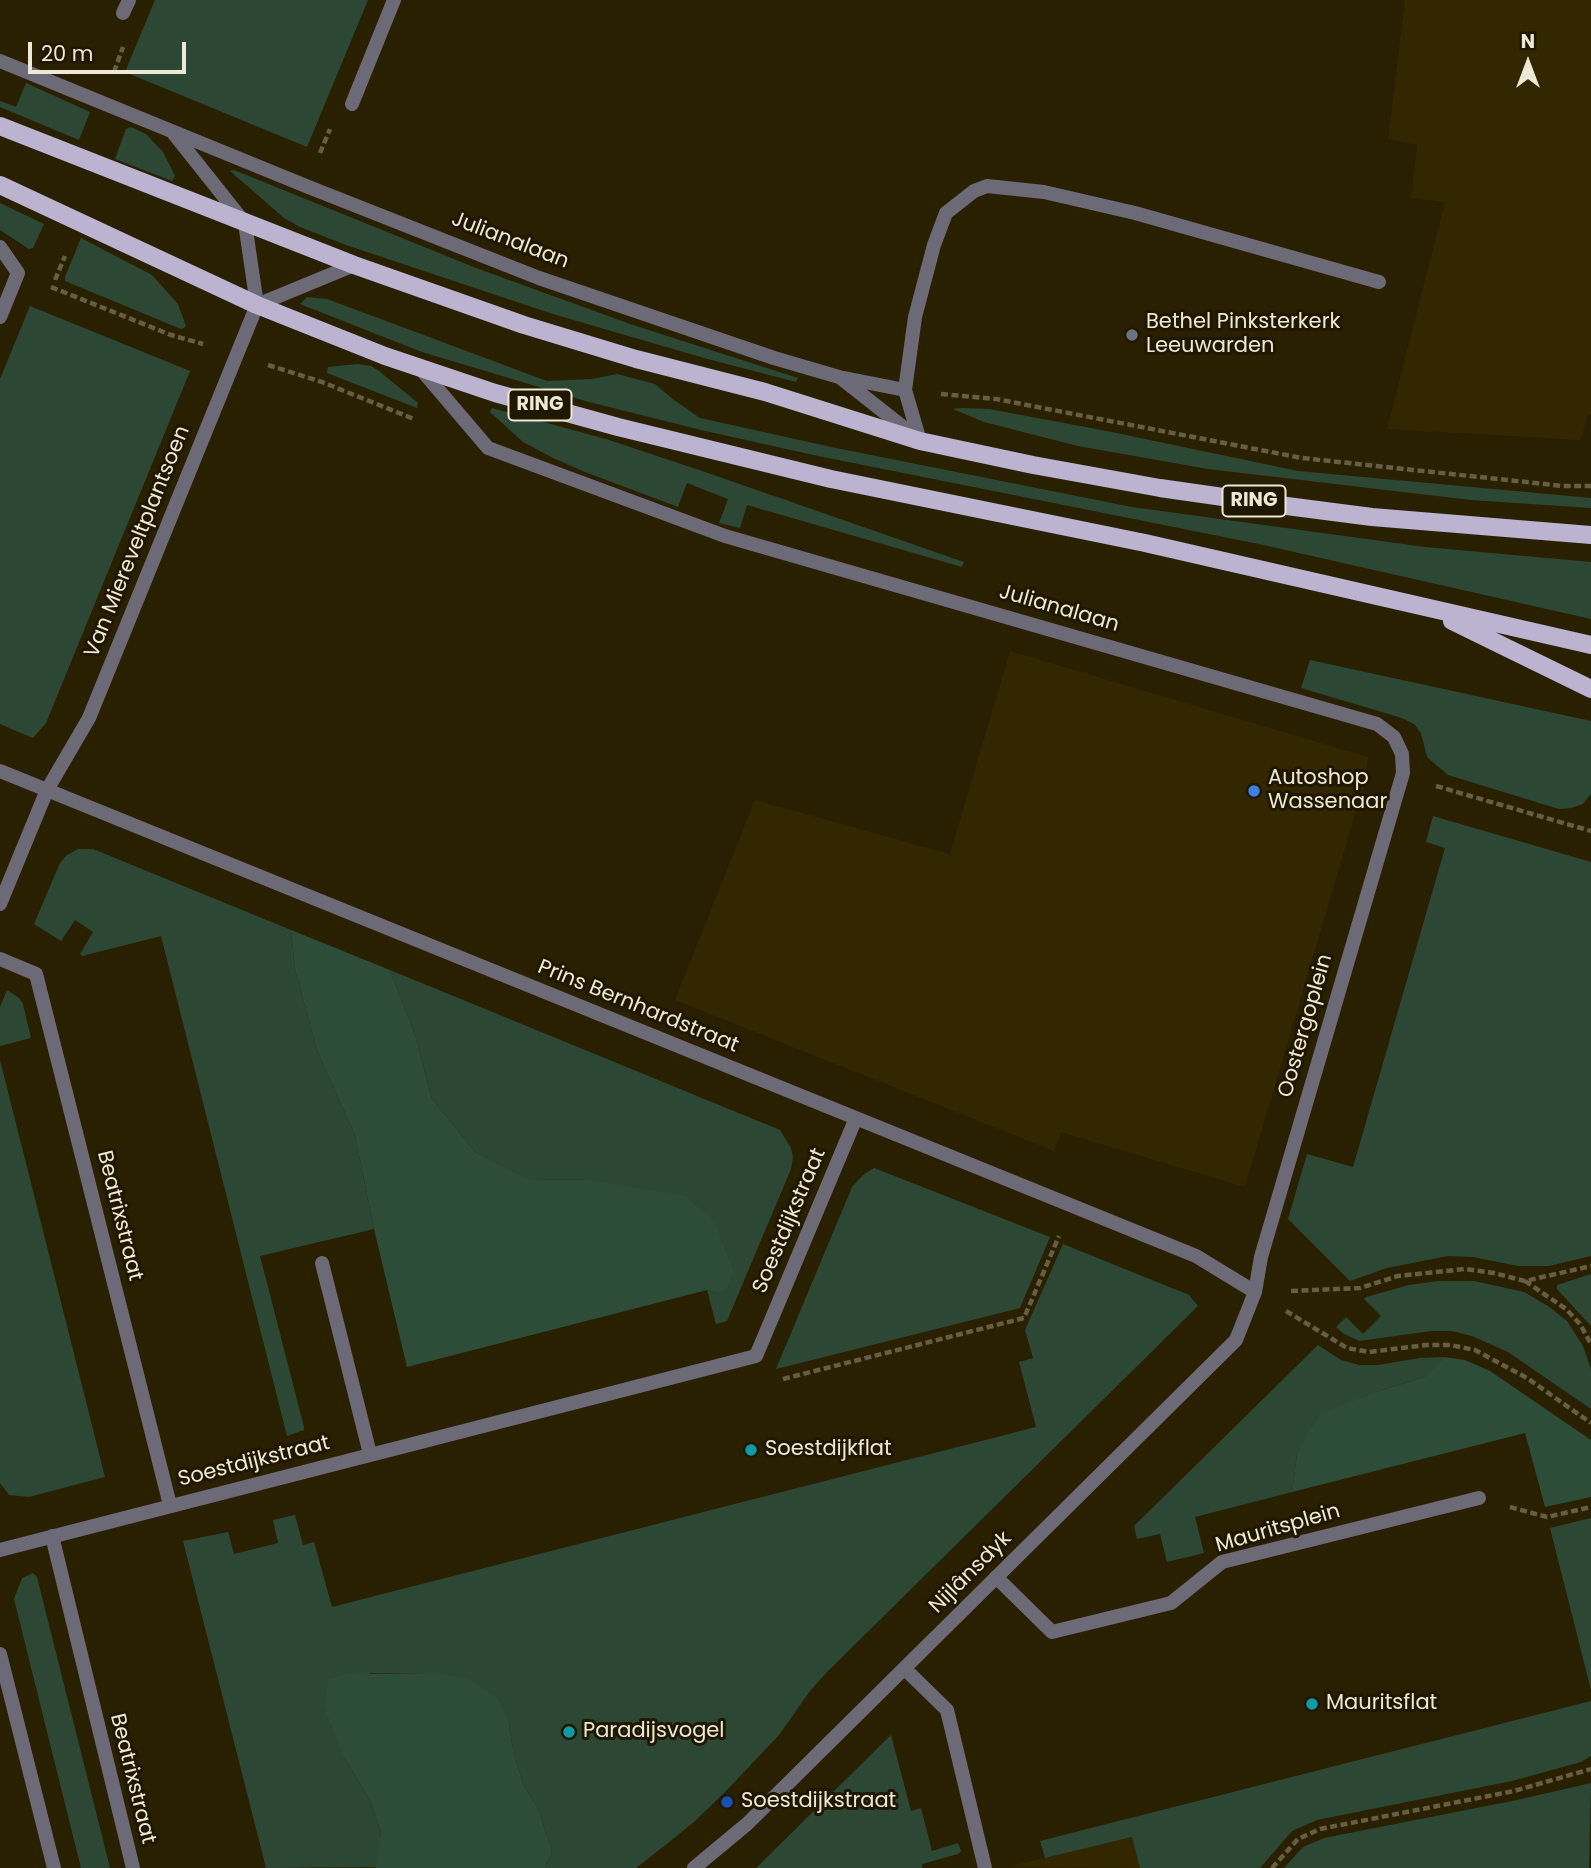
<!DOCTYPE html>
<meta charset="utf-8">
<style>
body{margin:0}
#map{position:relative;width:1591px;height:1868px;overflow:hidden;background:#292002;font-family:Poppins,sans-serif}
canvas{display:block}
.north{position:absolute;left:1493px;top:28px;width:70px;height:70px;-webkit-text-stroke:5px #201700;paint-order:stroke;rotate:0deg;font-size:19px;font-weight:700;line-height:28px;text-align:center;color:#eee8d6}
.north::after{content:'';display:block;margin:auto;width:24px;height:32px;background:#eee8d6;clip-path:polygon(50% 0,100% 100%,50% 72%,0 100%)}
.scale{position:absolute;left:28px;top:42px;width:158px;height:32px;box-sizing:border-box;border:4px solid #eee8d6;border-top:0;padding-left:9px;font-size:21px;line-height:24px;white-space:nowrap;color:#eee8d6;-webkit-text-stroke:5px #201700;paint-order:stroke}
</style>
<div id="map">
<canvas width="1591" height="1868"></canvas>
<div class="north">N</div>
<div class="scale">20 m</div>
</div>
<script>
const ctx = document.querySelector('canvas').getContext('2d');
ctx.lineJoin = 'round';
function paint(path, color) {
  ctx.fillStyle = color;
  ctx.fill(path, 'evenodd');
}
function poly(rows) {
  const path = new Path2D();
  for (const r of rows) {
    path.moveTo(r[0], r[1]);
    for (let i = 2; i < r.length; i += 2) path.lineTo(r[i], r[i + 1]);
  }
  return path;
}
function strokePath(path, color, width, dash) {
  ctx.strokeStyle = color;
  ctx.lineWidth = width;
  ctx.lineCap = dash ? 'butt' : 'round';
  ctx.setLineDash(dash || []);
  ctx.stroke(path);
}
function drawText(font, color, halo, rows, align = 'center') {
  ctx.font = font + ' Poppins,sans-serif';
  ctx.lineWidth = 6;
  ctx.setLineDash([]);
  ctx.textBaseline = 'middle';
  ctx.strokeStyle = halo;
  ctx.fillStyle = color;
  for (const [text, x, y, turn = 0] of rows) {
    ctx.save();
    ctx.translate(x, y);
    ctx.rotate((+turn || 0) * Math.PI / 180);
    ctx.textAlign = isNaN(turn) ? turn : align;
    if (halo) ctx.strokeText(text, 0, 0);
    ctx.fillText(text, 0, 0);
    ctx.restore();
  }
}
paint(poly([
 [1405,0,1591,0,1591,415,1588,414,1581,440,1387,429,1445,202,1411,198,1417,145,1388,139],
 [1010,651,1368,757,1366,777,1245,1187,1061,1132,1054,1151,675,1000,755,800,950,854],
 [1133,1837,1140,1868,1006,1867,1045,1858]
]), '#322700');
paint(poly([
 [155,0,368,0,307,147,125,72],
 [26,83,90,112,79,140,0,107,0,101,16,107],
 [131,127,146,134,163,152,175,176,172,181,115,159,126,129],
 [234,170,476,268,633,325,798,378,796,382,704,358,553,314,346,245,300,227,284,218,230,171],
 [0,203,44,224,33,248,29,249,0,230],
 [81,238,152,275,178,304,186,326,184,328,181,329,65,281,65,277],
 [307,297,327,299,547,381,592,379,617,374,655,384,674,400,700,418,831,447,1132,507,1425,547,1591,562,1591,619,1259,544,818,456,701,430,589,402,422,352,300,304],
 [30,306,190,371,46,723,33,738,0,724,0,379],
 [358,364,371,366,379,371,418,403,417,408,327,373,328,367],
 [492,408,606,439,705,472,964,562,962,567,747,505,740,528,719,523,728,499,687,483,678,507,585,472,553,458,523,442,490,412],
 [961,408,989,409,1107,431,1298,471,1591,498,1591,508,1471,500,1208,469,1078,446,984,422,953,409],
 [1310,660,1591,721,1591,794,1583,804,1571,808,1559,809,1448,775,1427,757,1421,733,1414,724,1402,718,1301,688],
 [1433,816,1591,862,1591,1256,1549,1266,1518,1266,1473,1257,1448,1256,1387,1268,1350,1281,1288,1219,1307,1154,1353,1167,1445,848,1426,842],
 [78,849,93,849,291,930,295,969,317,1050,355,1135,374,1229,260,1256,304,1427,304,1430,287,1436,161,936,82,956,80,954,93,932,75,920,61,941,34,924,60,863,67,855],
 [390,970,780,1130,791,1148,793,1158,791,1169,727,1321,716,1324,707,1290,717,1293,586,1180,528,1179,475,1152,432,1099,415,1035],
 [7,990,19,998,23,1004,31,1038,0,1046,0,1007],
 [0,1060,105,1477,29,1497,9,1495,0,1483],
 [874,1168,1050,1237,1020,1308,776,1369,852,1187,863,1175],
 [1063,1244,1189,1295,1198,1306,827,1672,810,1691,779,1735,726,1791,694,1822,649,1858,636,1868,545,1868,552,1852,539,1810,523,1784,513,1750,509,1724,436,1673,370,1673,345,1759,370,1800,381,1832,377,1867,266,1868,183,1541,228,1532,234,1554,278,1543,273,1520,295,1515,303,1545,314,1542,332,1607,1036,1427,1019,1362,1033,1358,1025,1330],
 [1591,1274,1591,1326,1557,1289,1557,1285],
 [1438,1281,1474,1281,1524,1292,1548,1306,1567,1321,1583,1346,1591,1369,1591,1409,1508,1352,1472,1336,1452,1331,1431,1331,1359,1341,1344,1334,1336,1327,1346,1317,1363,1334,1381,1316,1364,1299,1366,1297,1409,1285],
 [1318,1345,1341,1360,1359,1365,1378,1365,1420,1358,1444,1357,1424,1377,1376,1392,1297,1454,1292,1492,1195,1517,1204,1553,1167,1562,1160,1534,1137,1539,1134,1526],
 [1591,1518,1591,1690,1550,1528],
 [33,1573,37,1577,110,1868,81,1868,14,1599,22,1578],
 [1591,1701,1591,1756,1581,1762,1512,1781,1317,1820,1292,1831,1260,1868,1140,1868,1132,1837,1045,1858,1040,1841],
 [891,1735,911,1811,921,1808,932,1851,958,1843,961,1851,958,1854,922,1864,922,1868,756,1868],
 [1591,1783,1589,1868,1284,1868,1303,1847,1324,1838,1517,1800]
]), '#2c4834');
paint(poly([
 [291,930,390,970,415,1035,432,1099,475,1152,529,1179,586,1180,685,1196,715,1223,733,1271,728,1288,717,1293,707,1290,407,1367,374,1229,355,1135,317,1050,295,969],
 [1444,1357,1465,1360,1490,1371,1591,1440,1591,1497,1545,1507,1525,1433,1292,1492,1297,1454,1320,1414,1376,1392,1424,1377],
 [436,1673,467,1678,498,1699,509,1724,513,1750,523,1784,539,1810,552,1852,545,1868,376,1868,381,1832,370,1800,345,1759,324,1707,328,1680,346,1674]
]), '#2e4d38');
strokePath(poly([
 [114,72,123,47],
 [320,153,330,129],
 [55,280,65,256],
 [51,287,171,335,203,344],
 [268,365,322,382,414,419],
 [941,394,996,399,1302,458,1563,486,1591,486],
 [1436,786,1591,831],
 [1525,1281,1566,1309,1580,1324,1591,1344],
 [1291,1291,1360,1288,1398,1276,1465,1269,1494,1273,1525,1281,1591,1266],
 [1286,1311,1347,1348,1369,1352,1426,1345,1450,1345,1475,1350,1527,1378,1591,1423],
 [783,1379,1024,1318,1059,1236],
 [1510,1507,1547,1517,1591,1507],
 [1272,1868,1298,1839,1320,1829,1514,1791,1591,1769]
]), '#665e43', 4.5, [7, 3.5]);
strokePath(poly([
 [920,441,905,390,915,317,934,245,946,213,974,191,987,186,1044,192,1135,213,1379,282],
 [322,1263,370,1454],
 [996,1577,1052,1632,1171,1603,1222,1562,1479,1498]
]), '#6d6a77', 14);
strokePath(poly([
 [123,13,129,0],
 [0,61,306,186,539,278,774,358,839,377,905,390],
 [352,104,394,0],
 [174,134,244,222],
 [0,247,18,273,0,317],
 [419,367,488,448,725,536,1377,724,1394,737,1402,754,1403,773,1261,1257,1255,1292,1236,1340,747,1824,694,1868],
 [842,379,917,438],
 [0,771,1196,1256,1255,1292],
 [0,959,36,974,170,1505],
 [52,1536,133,1868],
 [0,1550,756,1356,856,1118],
 [905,1669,947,1710,985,1868]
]), '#6d6a77', 14);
strokePath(poly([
 [257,305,354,265],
 [0,904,47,790,89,718,257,305,245,223],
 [0,1654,54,1868]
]), '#6d6a77', 14);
strokePath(poly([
 [0,126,354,265,524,325,636,359,765,392,920,441,1033,465,1160,488,1279,505,1372,517,1591,535],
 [0,185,257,305,385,356,495,393,618,427,831,479,1145,543,1591,645],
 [1452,621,1591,689]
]), '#bbb3cf', 18);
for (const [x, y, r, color] of [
 [1132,335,7,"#6b7280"],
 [1254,791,7,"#3f7fe0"],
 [751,1450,7,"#0f9aa8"],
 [1312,1704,7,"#0f9aa8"],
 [569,1732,7,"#0f9aa8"],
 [727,1802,7,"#1a4fb4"]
]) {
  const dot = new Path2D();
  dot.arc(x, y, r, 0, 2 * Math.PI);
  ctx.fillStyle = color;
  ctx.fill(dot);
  strokePath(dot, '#201700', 2.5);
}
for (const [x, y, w] of [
 [540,405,63],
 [1254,501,63]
]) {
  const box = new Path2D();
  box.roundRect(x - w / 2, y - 15.5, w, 31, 5);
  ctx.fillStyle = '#201700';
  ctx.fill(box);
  strokePath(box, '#eee8d6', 2);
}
drawText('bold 19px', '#eee8d6', null, [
 ["RING",540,405],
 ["RING",1254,501]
]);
drawText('21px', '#eee8d6', '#201700', [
 ["Julianalaan",510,241,21],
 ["Van Miereveltplantsoen",138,542,-68],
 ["Julianalaan",1059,609,16],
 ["Prins Bernhardstraat",638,1007,22],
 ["Oostergoplein",1306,1026,-74],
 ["Beatrixstraat",119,1216,76],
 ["Soestdijkstraat",790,1221,-67],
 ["Soestdijkstraat",254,1462,-14],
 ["Mauritsplein",1278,1529,-16],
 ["Nijlânsdyk",971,1573,-45],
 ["Beatrixstraat",132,1779,76]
]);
drawText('21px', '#eee8d6', '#201700', [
 ["Bethel Pinksterkerk",1146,323],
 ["Leeuwarden",1146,347],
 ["Autoshop",1268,779],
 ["Wassenaar",1268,803],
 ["Soestdijkflat",765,1450],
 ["Mauritsflat",1326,1704],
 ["Paradijsvogel",583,1732],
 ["Soestdijkstraat",741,1802]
], 'left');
</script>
